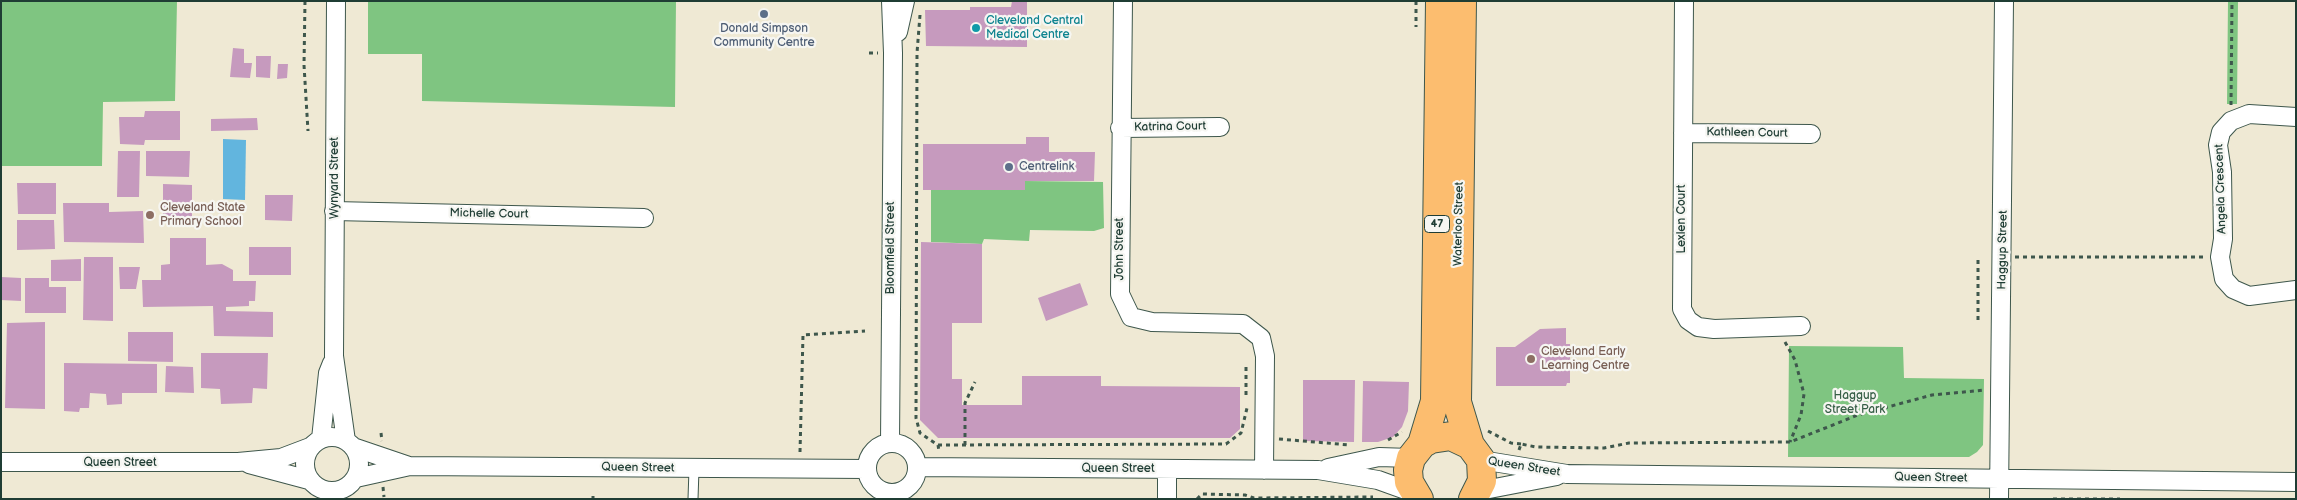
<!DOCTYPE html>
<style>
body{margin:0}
#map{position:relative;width:2297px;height:500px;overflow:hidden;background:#efe9d4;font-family:"Balsamiq Sans",sans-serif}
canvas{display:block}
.frame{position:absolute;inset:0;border:2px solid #1f3d34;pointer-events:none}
</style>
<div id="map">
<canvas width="2297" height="500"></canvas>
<div class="frame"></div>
</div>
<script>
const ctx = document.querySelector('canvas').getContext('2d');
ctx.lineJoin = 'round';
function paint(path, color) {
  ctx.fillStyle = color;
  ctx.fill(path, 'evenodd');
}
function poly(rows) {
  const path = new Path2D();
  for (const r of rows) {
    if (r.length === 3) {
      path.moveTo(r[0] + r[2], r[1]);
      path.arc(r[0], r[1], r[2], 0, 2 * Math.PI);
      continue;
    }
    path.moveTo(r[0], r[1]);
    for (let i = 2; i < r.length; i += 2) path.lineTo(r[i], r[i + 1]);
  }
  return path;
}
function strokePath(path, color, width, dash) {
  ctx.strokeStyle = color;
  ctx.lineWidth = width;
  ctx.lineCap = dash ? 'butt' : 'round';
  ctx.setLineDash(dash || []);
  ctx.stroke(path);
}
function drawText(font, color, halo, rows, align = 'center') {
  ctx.font = font + ' "Balsamiq Sans",sans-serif';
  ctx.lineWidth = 4.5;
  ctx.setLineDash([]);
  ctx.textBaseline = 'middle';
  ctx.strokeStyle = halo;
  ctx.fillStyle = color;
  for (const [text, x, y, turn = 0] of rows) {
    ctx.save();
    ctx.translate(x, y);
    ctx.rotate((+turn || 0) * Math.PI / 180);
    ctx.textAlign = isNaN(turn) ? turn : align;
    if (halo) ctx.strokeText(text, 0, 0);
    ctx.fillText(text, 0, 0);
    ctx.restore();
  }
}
paint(poly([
 [1,1,177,1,175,101,103,102,102,166,1,166],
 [368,1,676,1,675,107,422,101,422,54,368,54],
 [2228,1,2238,1,2237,104,2227,104],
 [1025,181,1103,182,1104,228,1094,231,1030,230,1029,241,984,239,982,244,931,242,931,190,1024,190],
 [1789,346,1903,347,1904,378,1984,379,1983,445,1977,452,1969,457,1788,457]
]), '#7fc581');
paint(poly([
 [223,139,246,140,245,200,223,199]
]), '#62b5de');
paint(poly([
 [1012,1,1027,2,1027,47,926,46,925,10,970,10,970,7,1011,7],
 [233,48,244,49,244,63,252,63,250,78,230,77],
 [256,56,271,56,270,78,256,77],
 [278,64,288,64,287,78,277,79],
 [145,111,180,111,180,140,145,140,144,145,120,144,119,117,144,117],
 [257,118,258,130,211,131,211,119],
 [1026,137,1049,137,1049,152,1095,152,1094,181,1025,181,1025,190,923,190,923,144,1026,144],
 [118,151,140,151,139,197,117,197],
 [146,151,190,151,189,177,146,176],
 [17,183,56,183,56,214,18,214],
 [163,184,192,185,192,221,163,221],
 [265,195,293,195,292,221,265,220],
 [63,203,109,203,109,212,143,211,144,243,64,242],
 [17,220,54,220,55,249,17,250],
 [170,238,206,238,206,265,222,264,233,270,233,281,256,281,255,301,249,301,249,306,226,307,226,311,273,312,273,337,214,336,213,306,143,307,142,280,161,280,161,265,170,264],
 [921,242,982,244,982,323,952,323,952,379,962,379,962,405,1022,405,1022,376,1101,376,1101,386,1240,387,1240,429,1230,438,938,438,920,420],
 [249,247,291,247,291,275,249,275],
 [84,257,113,257,113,321,83,320],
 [81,259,81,281,51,281,51,260],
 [119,267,140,267,136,289,120,289],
 [1,277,21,278,21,301,1,300],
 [25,278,49,278,49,287,66,287,66,313,25,313],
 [1080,283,1088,305,1046,321,1038,298],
 [45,322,45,409,5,408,7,323],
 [1566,328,1566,344,1570,344,1570,383,1567,383,1566,386,1496,386,1496,347,1515,347,1540,329],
 [128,332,173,332,173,362,128,361],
 [201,353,268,353,267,389,253,388,252,403,221,404,220,389,201,388],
 [64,363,157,364,157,393,122,393,122,404,107,405,106,394,90,393,89,408,80,408,79,412,64,411],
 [166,366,193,367,194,393,165,392],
 [1303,380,1355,380,1354,442,1303,441],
 [1363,381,1409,382,1408,411,1402,427,1393,437,1378,442,1362,442]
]), '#c69abe');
const lane = poly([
 [693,499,694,469]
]);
const street = poly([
 [336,1,334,356,346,441],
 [1123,1,1120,294,1131,317,1152,322,1243,324,1261,338,1265,356,1264,470],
 [1684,1,1682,309,1688,320,1698,327,1714,329,1801,326],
 [898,32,905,1],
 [2296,117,2249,114,2231,121,2221,132,2218,145,2222,172,2223,239,2220,257,2224,279,2233,289,2249,296,2296,290],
 [1120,128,1220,127],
 [1683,133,1811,134],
 [334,211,644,218],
 [332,464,27],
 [321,439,328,373,332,363],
 [892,468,25],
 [890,443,893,53,891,1],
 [353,447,409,466],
 [1481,460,1567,474,2296,482],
 [1,462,238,462,281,458,310,447],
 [249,464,309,480],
 [917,467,1318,470,1378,480,1414,493],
 [1328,468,1379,457,1411,458],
 [356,478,410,466,867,469],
 [1479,491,1557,476],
 [1167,499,1167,469],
 [1999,499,2004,1]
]);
const highway = poly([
 [1462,1,1457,402,1470,445],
 [1422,444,1435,401,1440,1],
 [1419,499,1409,482,1408,470,1411,458,1422,444,1431,439,1451,436,1470,445,1481,460,1482,481,1473,499]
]);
strokePath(lane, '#3e574c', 11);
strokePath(street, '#3e574c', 20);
strokePath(highway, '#3e574c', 30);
strokePath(poly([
 [305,1,304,65,308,131],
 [1416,1,1416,27],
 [920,15,917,53,916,418,920,433,938,445,939,451],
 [869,53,878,53],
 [2231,105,2232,1],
 [2015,257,2204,257],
 [1978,320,1978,260],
 [1785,342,1795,360,1804,394,1801,415,1790,442],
 [1246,367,1246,395],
 [1488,431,1511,443,1521,444],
 [381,433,382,441],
 [1279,439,1350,445],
 [1388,440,1402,432],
 [938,445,1226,444,1241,433,1247,408],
 [965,445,965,403,975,382],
 [1519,450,1521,444,1536,447,1604,448,1629,443,1790,442,1858,415,1932,395,1985,390],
 [800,452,803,335,865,331],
 [383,487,384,497],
 [593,499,593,496],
 [1197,499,1202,494,1245,495,1254,498,1373,497],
 [2053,499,2120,499]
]), '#3e574c', 3, [4, 4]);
strokePath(lane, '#fff', 9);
strokePath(street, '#fff', 18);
strokePath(highway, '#fcbd6f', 28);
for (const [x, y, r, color] of [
 [764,14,5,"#5c6f8a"],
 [976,28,5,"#0f9aa8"],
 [1009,167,5,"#5c6f8a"],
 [150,215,5,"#8d6e63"],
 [1531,359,5,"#8d6e63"]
]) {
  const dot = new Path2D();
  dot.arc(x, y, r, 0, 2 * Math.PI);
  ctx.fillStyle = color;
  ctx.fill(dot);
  strokePath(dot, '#f6f6f2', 2);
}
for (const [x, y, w] of [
 [1437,224,25]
]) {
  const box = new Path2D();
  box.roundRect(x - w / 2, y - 8.5, w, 17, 4);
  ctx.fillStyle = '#f6f6f2';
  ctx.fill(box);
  strokePath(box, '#1f3d34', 1);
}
drawText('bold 11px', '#1f3d34', null, [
 ["47",1437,224]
]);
drawText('12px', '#0d838f', '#f6f6f2', [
 ["Cleveland Central",986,21],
 ["Medical Centre",986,35]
], 'left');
drawText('12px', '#4e5e75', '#f6f6f2', [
 ["Donald Simpson",764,29],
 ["Community Centre",764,43],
 ["Centrelink",1019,167,"left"]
]);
drawText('12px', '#1f3d34', '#f6f6f2', [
 ["Katrina Court",1170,127,-1],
 ["Kathleen Court",1747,133,1],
 ["Wynyard Street",335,178,-90],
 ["Angela Crescent",2221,189,-92],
 ["Michelle Court",489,214,1],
 ["Lexlen Court",1682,219,-90],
 ["Waterloo Street",1459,224,-89],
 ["Bloomfield Street",891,248,-90],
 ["John Street",1120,249,-90],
 ["Haggup Street",2003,250,-89],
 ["Queen Street",120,463],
 ["Queen Street",1524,467,9],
 ["Queen Street",638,468,1],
 ["Queen Street",1118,469],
 ["Queen Street",1931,478,1]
]);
drawText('12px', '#785e54', '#f6f6f2', [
 ["Cleveland State",160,208],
 ["Primary School",160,222],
 ["Cleveland Early",1541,352],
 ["Learning Centre",1541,366]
], 'left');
drawText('12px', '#375f47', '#f6f6f2', [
 ["Haggup",1855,396],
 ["Street Park",1855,410]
]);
</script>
